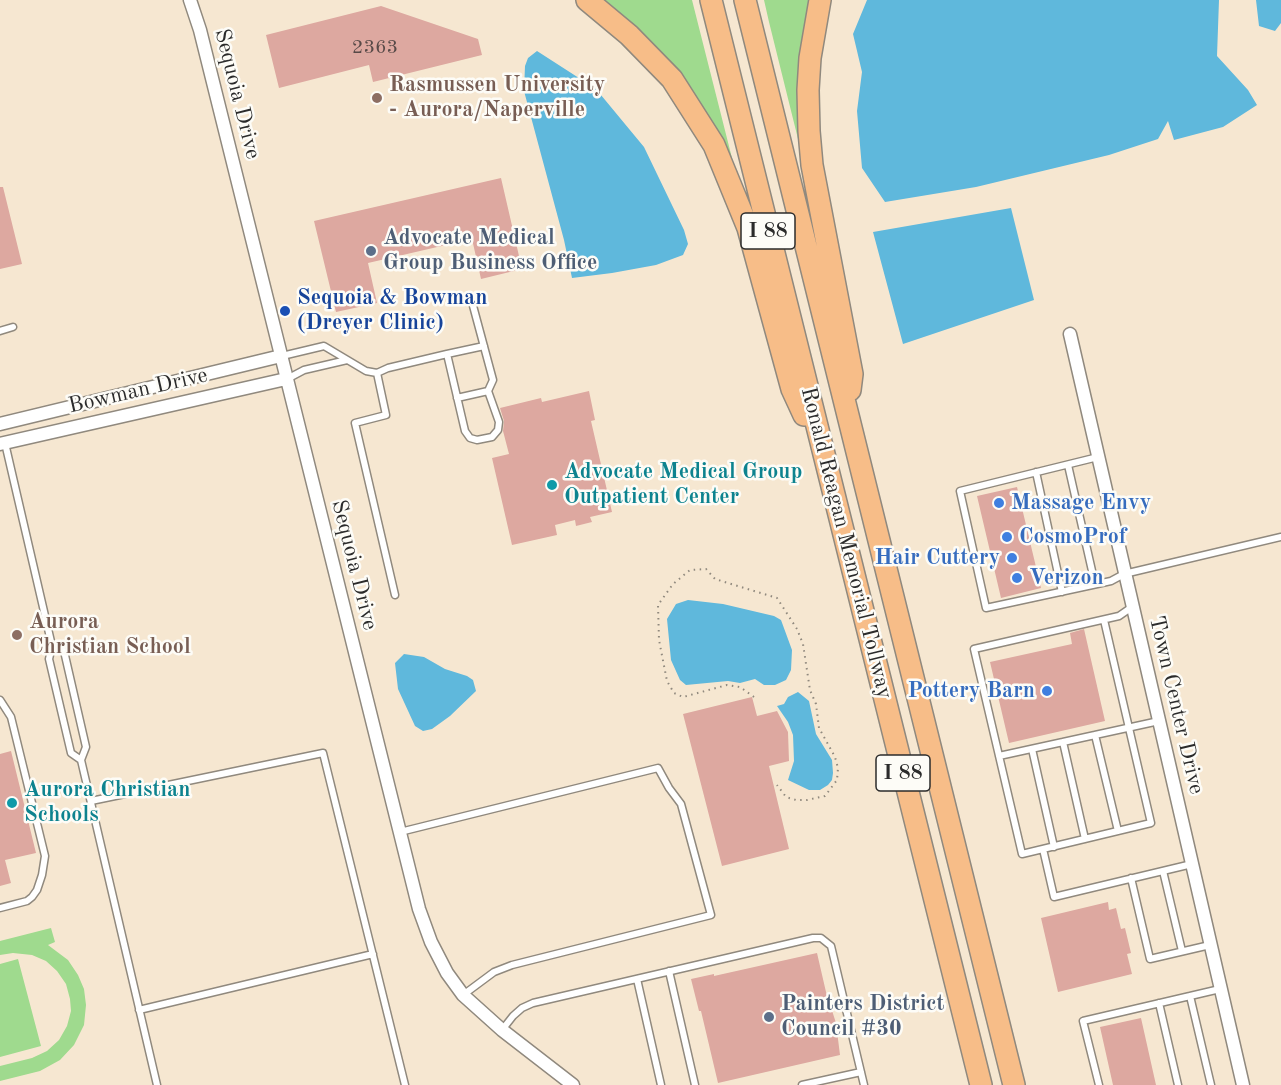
<!DOCTYPE html>
<style>
body{margin:0}
canvas{display:block;background:#f6e7d1}
</style>
<canvas width="1281" height="1085"></canvas>
<script>
const ctx = document.querySelector('canvas').getContext('2d');
ctx.lineJoin = 'round';
function paint(path, color) {
  ctx.fillStyle = color;
  ctx.fill(path, 'evenodd');
}
function poly(rows) {
  const path = new Path2D();
  for (const r of rows) {
    path.moveTo(r[0], r[1]);
    for (let i = 2; i < r.length; i += 2) path.lineTo(r[i], r[i + 1]);
  }
  return path;
}
function strokePath(path, color, width, dash) {
  ctx.strokeStyle = color;
  ctx.lineWidth = width;
  ctx.lineCap = dash ? 'butt' : 'round';
  ctx.setLineDash(dash || []);
  ctx.stroke(path);
}
function drawText(font, color, halo, rows, align = 'center') {
  ctx.font = font + ' "Old Standard TT",serif';
  ctx.lineWidth = 5;
  ctx.setLineDash([]);
  ctx.textBaseline = 'middle';
  ctx.strokeStyle = halo;
  ctx.fillStyle = color;
  for (const [text, x, y, turn = 0] of rows) {
    ctx.save();
    ctx.translate(x, y);
    ctx.rotate((+turn || 0) * Math.PI / 180);
    ctx.textAlign = isNaN(turn) ? turn : align;
    if (halo) ctx.strokeText(text, 0, 0);
    ctx.fillText(text, 0, 0);
    ctx.restore();
  }
}
paint(poly([
 [602,0,692,0,734,166,657,49,635,27],
 [764,0,811,0,801,151,769,22],
 [51,928,55,942,48,945,68,960,78,975,84,989,86,1005,84,1025,74,1045,60,1060,40,1071,0,1081,0,1066,32,1058,47,1051,59,1040,67,1026,71,1011,70,999,66,984,57,971,46,961,32,955,13,953,0,955,0,941],
 [18,959,41,1046,0,1057,0,964]
]), '#9fda8e');
paint(poly([
 [867,0,1219,0,1217,56,1248,90,1257,105,1223,127,1174,140,1168,121,1158,139,1109,155,976,187,885,202,862,168,857,111,862,72,853,34],
 [1256,0,1281,0,1281,23,1275,31,1259,26],
 [537,51,596,89,644,147,684,230,688,244,683,255,656,265,612,273,572,278,564,240,524,91,525,66,528,58],
 [1011,208,1034,300,903,344,873,232],
 [688,600,723,604,774,616,781,620,792,650,791,670,786,680,775,685,764,685,755,679,740,683,728,681,686,685,680,680,671,660,667,619,676,604],
 [404,654,424,657,445,669,467,676,473,680,476,691,450,716,432,729,423,731,415,726,398,689,395,663],
 [798,692,809,701,816,734,832,760,833,773,832,780,828,785,820,790,809,790,788,780,794,761,793,735,788,722,777,706,784,704,788,697]
]), '#5fb8dc');
paint(poly([
 [381,6,478,39,482,55,373,82,369,65,279,88,266,35],
 [501,178,522,269,481,279,472,239,368,263,377,303,336,312,314,221],
 [0,187,3,187,22,264,0,269],
 [589,391,595,420,591,421,612,512,590,517,592,522,576,526,575,520,555,525,557,535,512,545,492,458,509,454,503,431,504,421,500,408,541,398,542,402],
 [1017,487,1041,588,1001,598,977,496],
 [1084,629,1105,721,1009,743,990,662,1072,644,1070,633],
 [752,697,757,716,777,711,788,732,789,761,769,766,789,849,722,866,683,714],
 [11,751,36,853,5,860,11,883,0,886,0,754],
 [1108,902,1109,910,1116,908,1121,929,1125,928,1131,953,1127,954,1132,974,1058,992,1041,918],
 [817,953,826,992,836,1023,840,1055,718,1083,701,1011,699,1011,691,979,714,974,714,976],
 [1141,1018,1156,1085,1113,1085,1100,1027]
]), '#dda8a0');
const service = poly([
 [0,331,13,327],
 [447,354,484,346],
 [282,356,324,346,366,371,377,373,386,415,355,423,395,595],
 [377,373,388,368,447,354,465,431,470,438,477,440,492,437,498,430,499,422,488,391,493,380,472,302],
 [287,379,304,370,347,360],
 [457,398,488,391],
 [5,443,52,646,49,659,71,753,81,760],
 [1098,457,960,491,986,608,1111,581,1124,574,1281,537],
 [1068,465,1095,584],
 [1036,472,1062,592],
 [1104,620,1151,823,1022,854,974,649,1119,616,1132,607],
 [52,646,64,651,86,747,81,760,157,1085],
 [0,700,11,717,45,856,42,875,37,890,32,897,27,901,0,908],
 [1095,735,1118,831],
 [1063,742,1085,839],
 [1032,749,1054,847],
 [999,756,1159,721],
 [91,801,323,753,405,1085],
 [400,832,658,768,669,788,681,804,711,915,512,965,494,972,463,995],
 [1043,849,1054,897,1192,864],
 [1163,871,1182,951],
 [1131,878,1150,959,1210,945],
 [669,971,695,1085],
 [637,979,661,1085],
 [1190,996,1211,1085],
 [1159,1003,1178,1085],
 [139,1010,373,954],
 [502,1030,513,1016,522,1008,533,1003,813,938,821,938,831,946,864,1085],
 [802,1085,861,1072],
 [1099,1085,1083,1021,1220,989]
]);
const minor = poly([
 [190,0,200,30,419,909,431,942,447,973,463,995,502,1030,573,1085],
 [1070,334,1243,1085],
 [0,424,281,356],
 [0,444,286,379]
]);
const motorway = poly([
 [587,0,629,35,672,79,714,145,748,228,792,389,804,415],
 [711,0,981,1085],
 [745,0,1014,1085],
 [820,0,810,58,808,90,809,131,812,165,852,374,850,390]
]);
strokePath(service, '#90897e', 9);
strokePath(minor, '#90897e', 15);
strokePath(motorway, '#90897e', 24);
strokePath(poly([
 [754,697,740,687,727,685,683,697,674,693,667,681,659,640,658,605,673,584,690,570,706,569,715,579,777,598,797,629,803,644,810,690,816,704,819,728,835,757,838,768,837,780,825,796,807,800,796,800,786,797,777,785]
]), '#90897e', 2, [1.5, 4.5]);
strokePath(service, '#fff', 6);
strokePath(minor, '#fff', 12);
strokePath(motorway, '#f7bd88', 21);
for (const [x, y, r, color] of [
 [377,98,6,"#8d6e63"],
 [371,251,6,"#5c6f8a"],
 [285,311,6,"#1a4fb4"],
 [552,485,6,"#0f9aa8"],
 [999,503,6,"#3f7fe0"],
 [1007,537,6,"#3f7fe0"],
 [1012,558,6,"#3f7fe0"],
 [1017,578,6,"#3f7fe0"],
 [17,635,6,"#8d6e63"],
 [1047,691,6,"#3f7fe0"],
 [12,803,6,"#0f9aa8"],
 [769,1017,6,"#5c6f8a"]
]) {
  const dot = new Path2D();
  dot.arc(x, y, r, 0, 2 * Math.PI);
  ctx.fillStyle = color;
  ctx.fill(dot);
  strokePath(dot, '#fdfcf7', 2);
}
drawText('20px', '#584a48', null, [
 ["2363",375,48]
]);
for (const [x, y, w] of [
 [768,231,54],
 [903,773,54]
]) {
  const box = new Path2D();
  box.roundRect(x - w / 2, y - 18, w, 36, 4.5);
  ctx.fillStyle = '#fdfcf7';
  ctx.fill(box);
  strokePath(box, '#2b2b2b', 1.5);
}
drawText('bold 21px', '#2b2b2b', null, [
 ["I 88",768,231],
 ["I 88",903,773]
]);
drawText('bold 22px', '#785e54', '#fdfcf7', [
 ["Rasmussen University",389,85],
 ["- Aurora/Naperville",389,110],
 ["Aurora",29,622],
 ["Christian School",29,647]
], 'left');
drawText('22px', '#2b2b2b', '#fdfcf7', [
 ["Sequoia Drive",237,94,76],
 ["Bowman Drive",138,391,-13],
 ["Ronald Reagan Memorial Tollway",846,543,76],
 ["Sequoia Drive",354,565,76],
 ["Town Center Drive",1176,705,77]
]);
drawText('bold 22px', '#4e5e75', '#fdfcf7', [
 ["Advocate Medical",383,238],
 ["Group Business Office",383,263],
 ["Painters District",781,1004],
 ["Council #30",781,1029]
], 'left');
drawText('bold 22px', '#164399', '#fdfcf7', [
 ["Sequoia & Bowman",297,298],
 ["(Dreyer Clinic)",297,323]
], 'left');
drawText('bold 22px', '#0d838f', '#fdfcf7', [
 ["Advocate Medical Group",564,472],
 ["Outpatient Center",564,497],
 ["Aurora Christian",24,790],
 ["Schools",24,815]
], 'left');
drawText('bold 22px', '#366cbe', '#fdfcf7', [
 ["Massage Envy",1011,503],
 ["CosmoProf",1019,537],
 ["Hair Cuttery",1000,558,"right"],
 ["Verizon",1029,578],
 ["Pottery Barn",1035,691,"right"]
], 'left');
</script>
